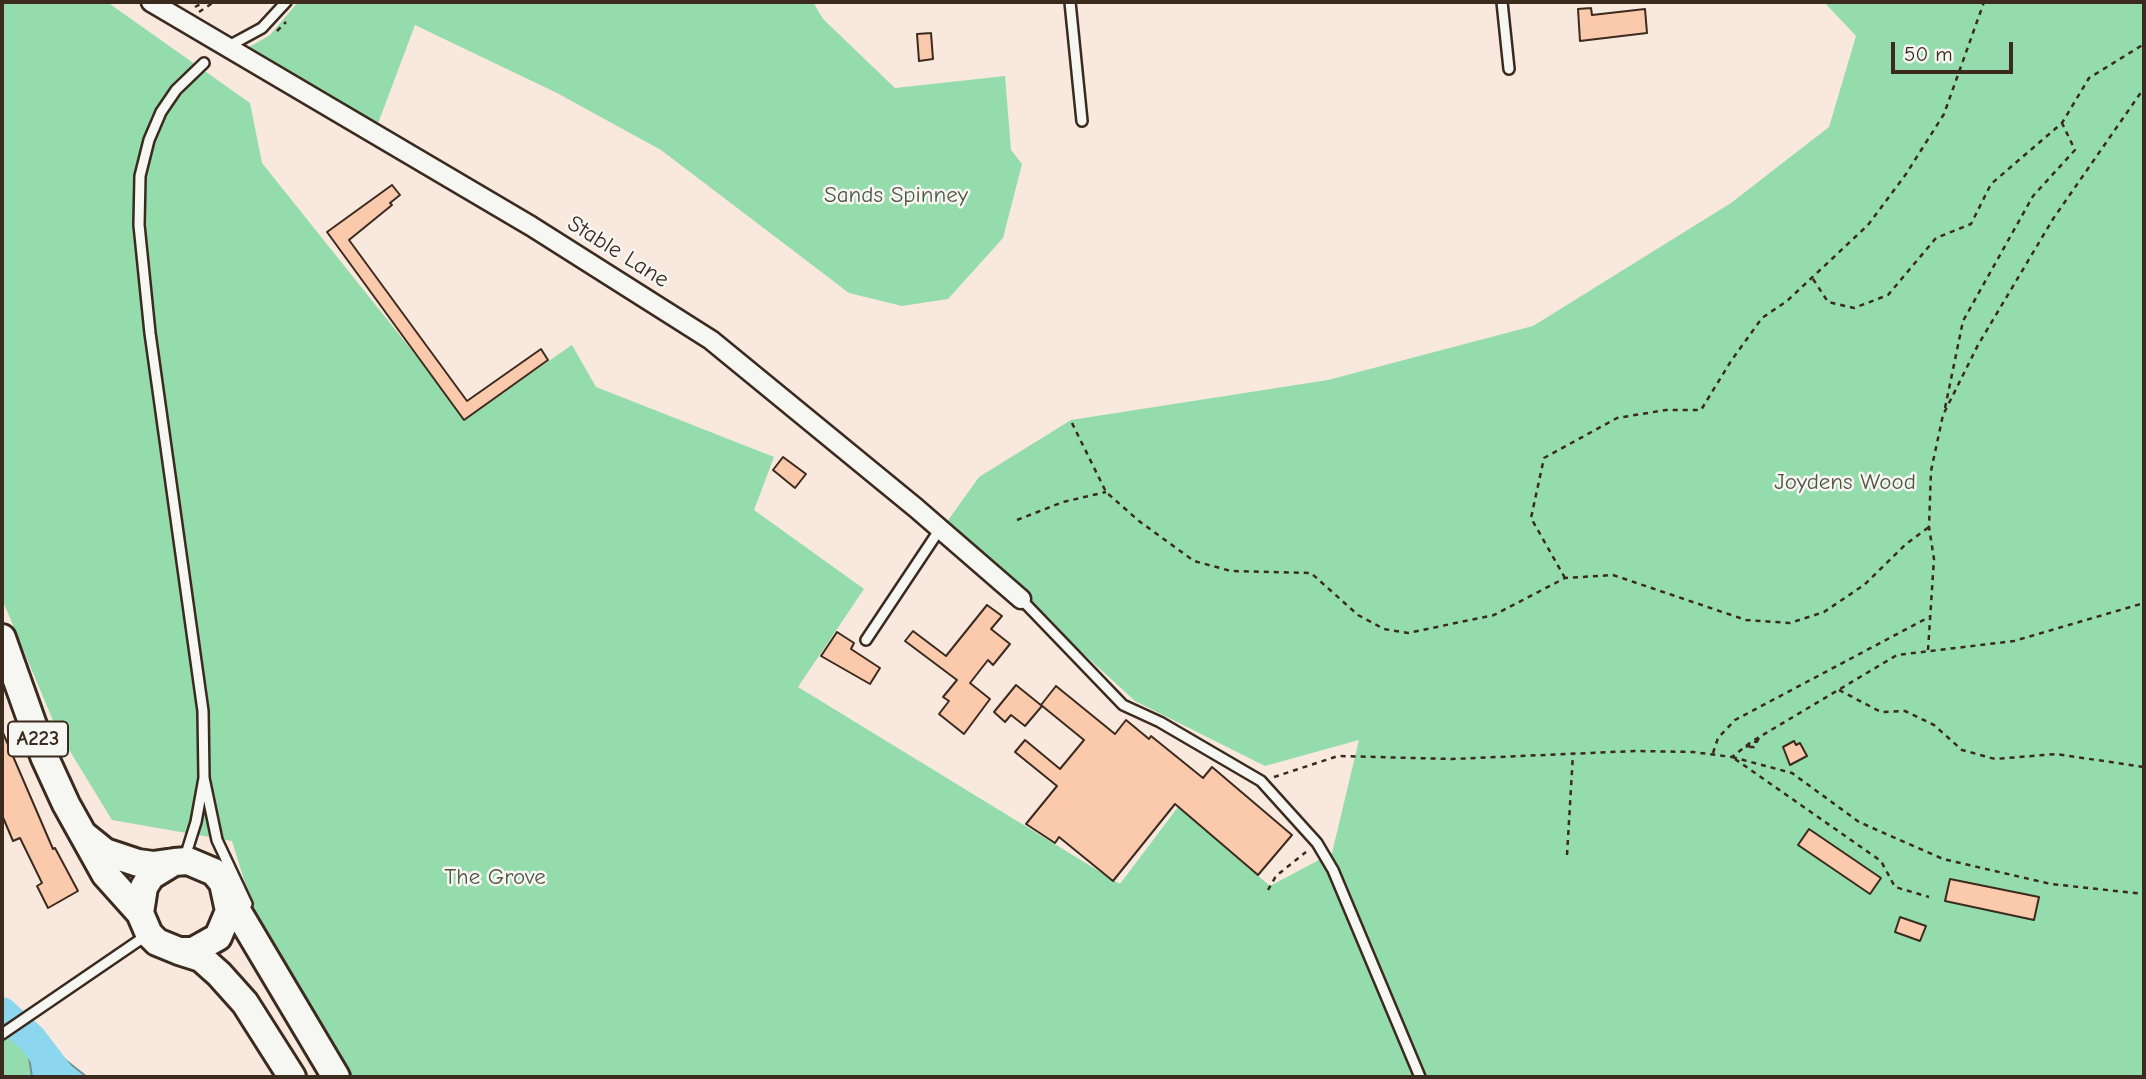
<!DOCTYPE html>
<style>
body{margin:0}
#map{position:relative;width:2146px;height:1079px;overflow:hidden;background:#f8e8dd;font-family:"Comic Neue",sans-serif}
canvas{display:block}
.frame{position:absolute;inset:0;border:4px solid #3b2a1e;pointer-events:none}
.scale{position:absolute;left:1891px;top:42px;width:122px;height:32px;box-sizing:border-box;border:4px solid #3b2a1e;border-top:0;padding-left:9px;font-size:21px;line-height:24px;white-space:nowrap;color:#3b2a1e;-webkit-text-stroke:5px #f6f6f2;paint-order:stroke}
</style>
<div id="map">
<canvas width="2146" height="1079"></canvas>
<div class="frame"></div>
<div class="scale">50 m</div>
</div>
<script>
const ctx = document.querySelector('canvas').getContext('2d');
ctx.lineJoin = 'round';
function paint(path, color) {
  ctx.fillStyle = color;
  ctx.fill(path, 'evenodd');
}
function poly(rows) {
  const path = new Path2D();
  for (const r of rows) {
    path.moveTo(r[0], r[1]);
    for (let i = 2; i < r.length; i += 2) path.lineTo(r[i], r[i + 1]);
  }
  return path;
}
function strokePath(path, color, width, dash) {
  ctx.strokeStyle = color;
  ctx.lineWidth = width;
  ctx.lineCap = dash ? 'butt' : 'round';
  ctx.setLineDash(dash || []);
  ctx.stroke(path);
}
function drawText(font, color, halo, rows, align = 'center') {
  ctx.font = font + ' "Comic Neue",sans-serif';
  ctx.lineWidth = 5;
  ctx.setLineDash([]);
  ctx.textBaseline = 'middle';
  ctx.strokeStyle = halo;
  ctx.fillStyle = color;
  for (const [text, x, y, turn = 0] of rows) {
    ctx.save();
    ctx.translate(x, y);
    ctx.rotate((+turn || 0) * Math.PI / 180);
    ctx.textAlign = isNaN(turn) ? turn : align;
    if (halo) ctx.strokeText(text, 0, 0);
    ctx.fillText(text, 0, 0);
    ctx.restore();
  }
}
paint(poly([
 [2,2,107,2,250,103,262,163,466,418,572,345,596,387,774,457,754,510,864,589,798,687,1120,884,1178,807,1270,886,1332,853,1359,740,1265,766,1135,701,944,526,979,477,1071,420,1328,380,1533,326,1731,203,1829,127,1856,36,1824,2,2144,2,2144,1077,353,1077,254,912,232,841,112,820,57,730,2,599],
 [298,2,813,2,823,19,895,88,1005,76,1011,150,1022,164,1003,238,948,299,902,306,849,293,661,150,557,93,415,25,377,126,244,50,270,35],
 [16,1023,32,1039,61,1077,2,1077,2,1034]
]), '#94dcab');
const water = poly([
 [35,1036,87,1077,32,1077,27,1044,35,1036]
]);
paint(water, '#8cd7ed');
strokePath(water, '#6c929a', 2);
strokePath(poly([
 [2,1012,32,1039,61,1077]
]), '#8cd7ed', 30);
const building = poly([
 [1591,8,1592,15,1645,9,1647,33,1580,41,1578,9,1591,8],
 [931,33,933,59,919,61,917,34,931,33],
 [392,185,400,195,390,203,392,205,349,240,467,401,541,349,548,360,464,420,327,232,392,185],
 [783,457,806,474,795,488,773,470,783,457],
 [987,605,1002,616,991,629,1010,644,993,665,988,660,970,683,990,699,964,734,939,714,949,701,943,697,957,680,905,641,913,631,946,656,987,605],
 [837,632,854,643,851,649,880,668,870,684,821,656,837,632],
 [1016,685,1042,706,1025,726,1011,715,1005,722,994,712,1016,685],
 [1056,686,1115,734,1126,720,1149,739,1151,736,1203,778,1212,767,1292,835,1258,875,1175,804,1113,881,1059,837,1055,843,1026,824,1057,786,1015,752,1025,740,1060,769,1084,740,1041,705,1056,686],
 [3,733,53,849,55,848,78,891,48,908,37,886,42,883,20,838,13,841,2,815,3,733],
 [1794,741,1796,745,1800,743,1807,756,1790,765,1783,747,1794,741],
 [1809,829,1881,878,1870,894,1798,845,1809,829],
 [1950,879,2039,897,2034,920,1945,901,1950,879],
 [1900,917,1926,926,1920,941,1895,932,1900,917]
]);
paint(building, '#fbc9ab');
strokePath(building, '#3b2a1e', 2);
const service = poly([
 [1070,2,1082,121],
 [1502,2,1509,69],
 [227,47,262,28,286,2],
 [1021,599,1123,705,1160,722,1261,781,1317,843,1333,870,1420,1077],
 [866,640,940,529],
 [204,778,217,840,247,904],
 [185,857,196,822,204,778,203,711,150,333,139,225,140,176,149,140,161,112,176,90,204,63],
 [2,1034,147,935]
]);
const minor = poly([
 [151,2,531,226,711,340,916,508,1021,599]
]);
const primary = poly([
 [2,638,44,756,66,804,105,874,140,913],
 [84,835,105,852,138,863,153,865,174,862,188,861,214,872,223,883,229,911,218,937,193,951,179,951,157,942,149,934,140,913,144,887,151,876,174,862],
 [229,897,336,1077],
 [179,951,201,958,219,974,245,1003,292,1077]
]);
strokePath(service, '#3b2a1e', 14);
strokePath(minor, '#3b2a1e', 23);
strokePath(primary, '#3b2a1e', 32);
strokePath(poly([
 [195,7,204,2],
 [199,12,214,2],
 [277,31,286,22],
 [1813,279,1828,302,1854,308,1888,295,1936,238,1971,224,1991,184,2062,123,2089,78,2144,44],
 [1945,408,1963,321,2033,196,2075,150,2062,123],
 [1072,423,1106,492,1139,521,1194,561,1231,571,1311,573,1358,615,1384,629,1408,633,1494,615,1565,578,1613,575,1746,620,1790,623,1824,612,1864,585,1906,544,1929,527],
 [1017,520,1063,502,1106,492],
 [1565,578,1531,518,1544,458,1617,418,1666,410,1701,410,1731,361,1762,318,1787,301,1868,225,1906,174,1944,114,1984,2],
 [1928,650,1934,559,1929,527,1931,471,1943,415,1978,345,2053,219,2144,88],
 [1839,690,1881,712,1905,711,1934,725,1962,750,1995,759,2056,754,2144,767],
 [1759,738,1754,747,1745,747,1752,745,1759,738],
 [1713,753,1718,738,1735,720,1931,616],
 [1732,757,1792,773,1859,822,1943,859,2051,884,2144,894],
 [1735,759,1881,861,1895,887,1929,897],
 [1274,777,1338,756,1452,759,1635,751,1693,752,1732,757,1751,742,1897,655,2014,641,2144,603],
 [1567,855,1573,754],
 [1268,890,1276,876,1306,852]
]), '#3b2a1e', 2.5, [5, 5]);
strokePath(service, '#f6f6f2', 9);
strokePath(minor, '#f6f6f2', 18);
strokePath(primary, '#f6f6f2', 26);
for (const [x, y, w] of [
 [38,739,60]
]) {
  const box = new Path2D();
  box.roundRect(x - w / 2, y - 17.5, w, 35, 5);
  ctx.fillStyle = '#f6f6f2';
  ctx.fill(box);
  strokePath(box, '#3b2a1e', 2);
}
drawText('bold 21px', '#3b2a1e', null, [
 ["A223",38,739]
]);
drawText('23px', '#515641', '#f6f6f2', [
 ["Sands Spinney",896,195],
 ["Joydens Wood",1845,482],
 ["The Grove",495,877]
]);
drawText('23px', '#3b2a1e', '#f6f6f2', [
 ["Stable Lane",618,252,32]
]);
</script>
